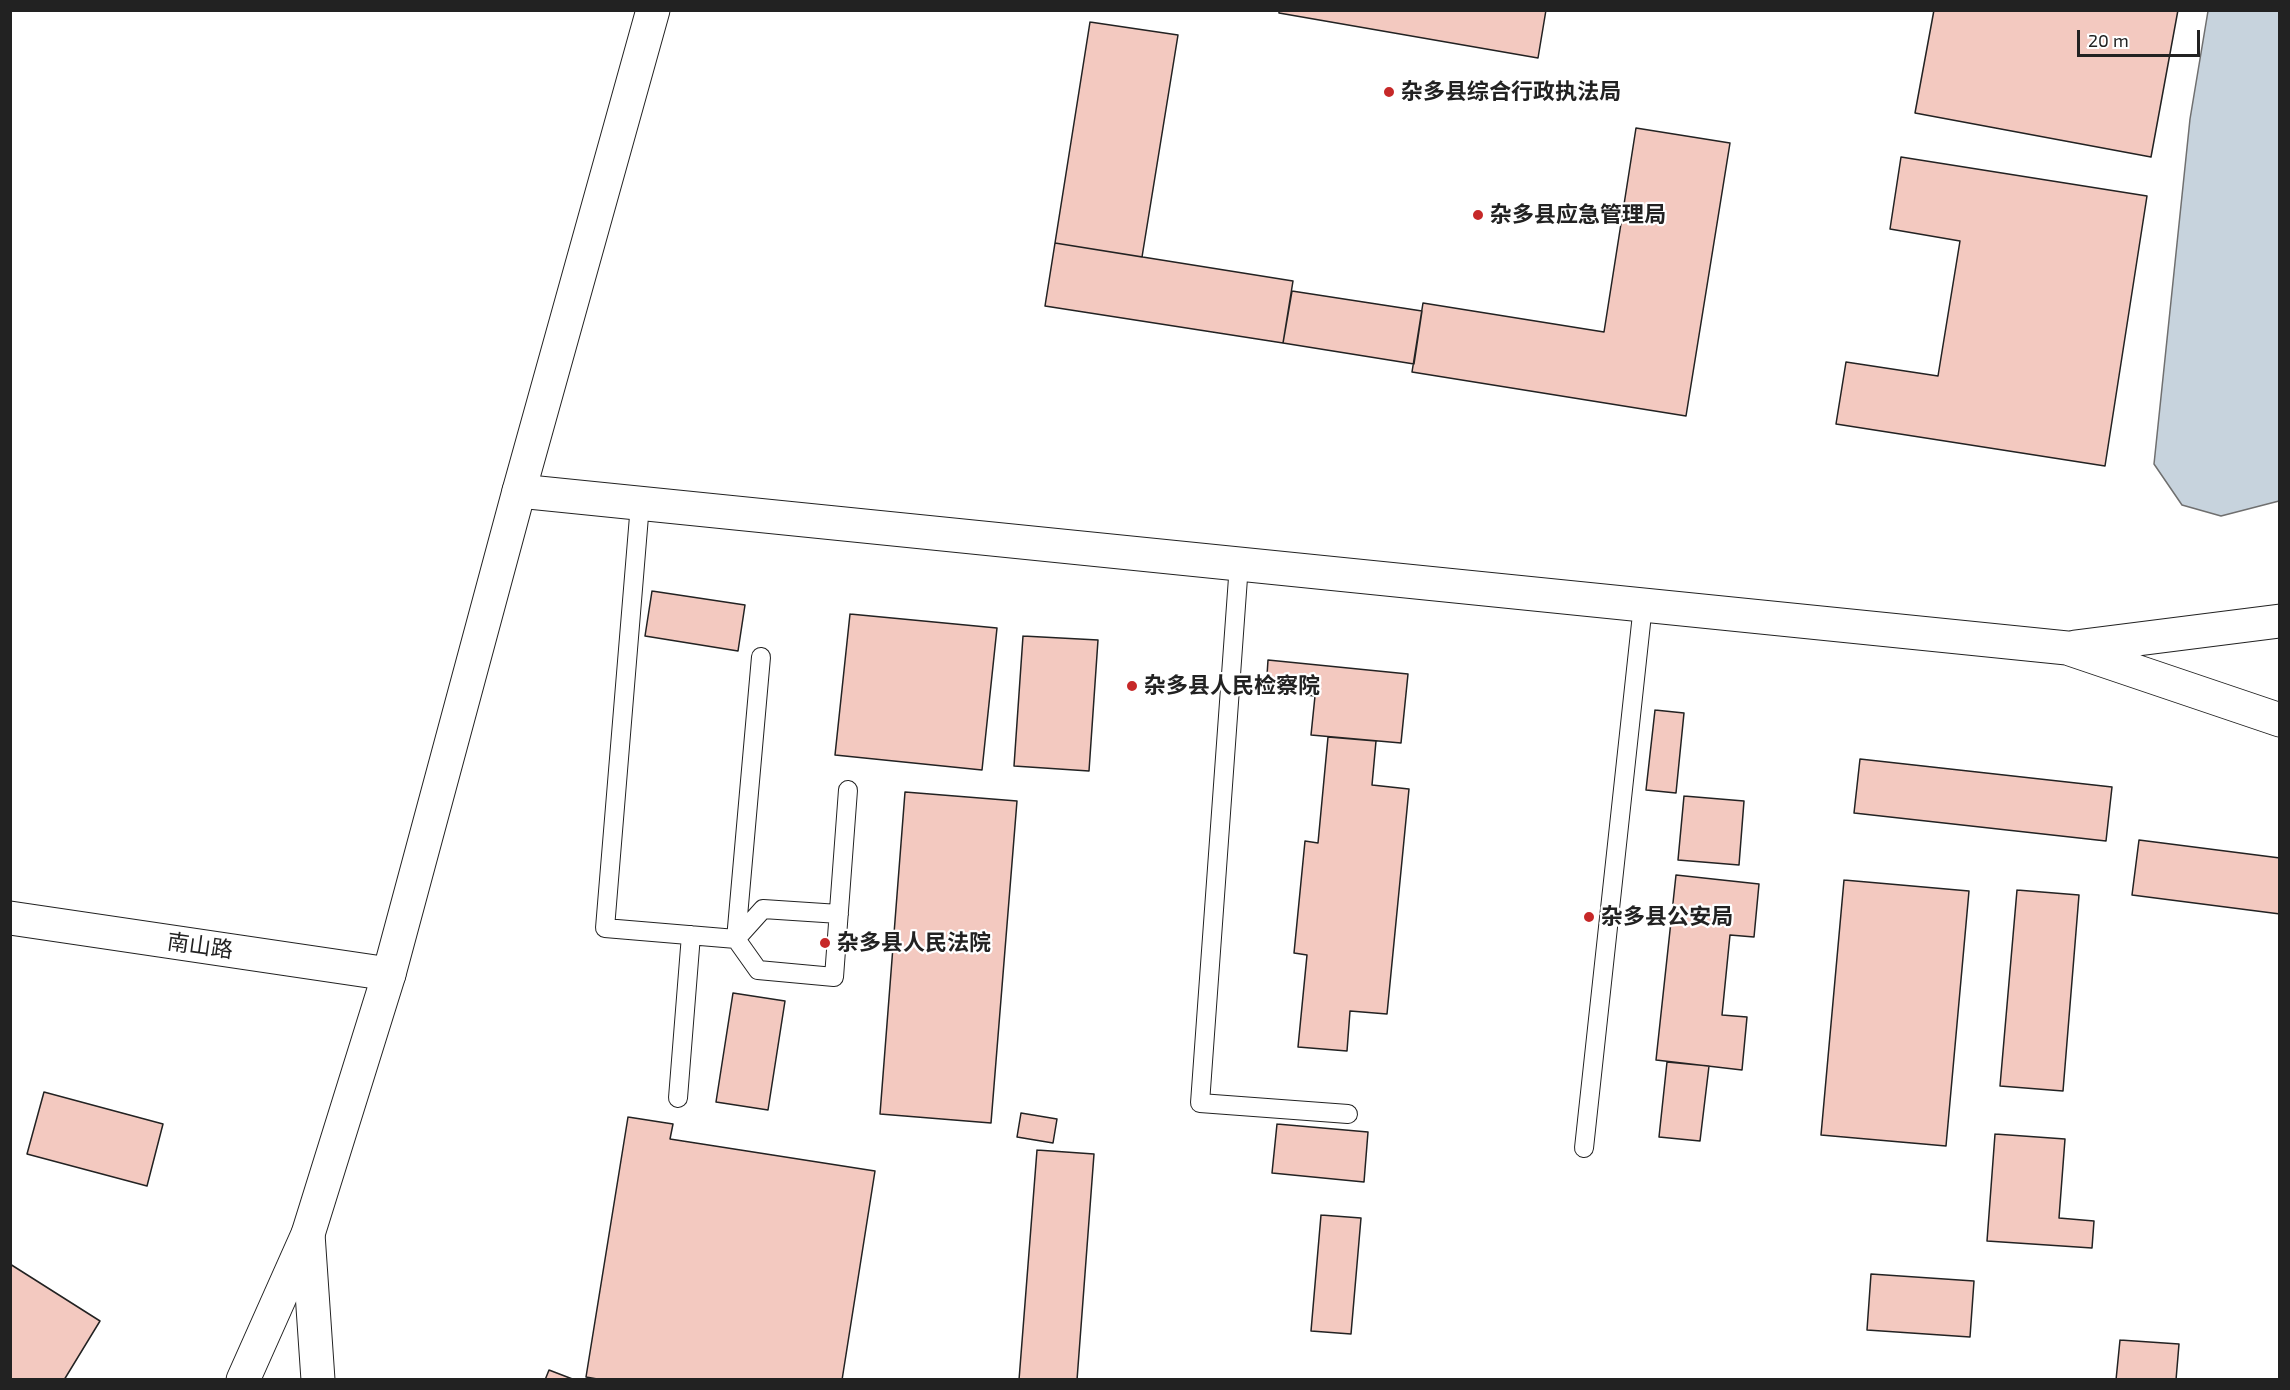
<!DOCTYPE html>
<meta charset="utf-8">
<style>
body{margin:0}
#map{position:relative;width:2290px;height:1390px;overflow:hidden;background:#fff;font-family:"Exo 2",sans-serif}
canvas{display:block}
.frame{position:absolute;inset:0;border:12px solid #222;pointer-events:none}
.scale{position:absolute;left:2077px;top:30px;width:123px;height:27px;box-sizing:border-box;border:3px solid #222;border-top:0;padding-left:8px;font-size:18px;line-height:21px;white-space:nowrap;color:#222;-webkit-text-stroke:4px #fff;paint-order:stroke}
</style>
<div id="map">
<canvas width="2290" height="1390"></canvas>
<div class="frame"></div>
<div class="scale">20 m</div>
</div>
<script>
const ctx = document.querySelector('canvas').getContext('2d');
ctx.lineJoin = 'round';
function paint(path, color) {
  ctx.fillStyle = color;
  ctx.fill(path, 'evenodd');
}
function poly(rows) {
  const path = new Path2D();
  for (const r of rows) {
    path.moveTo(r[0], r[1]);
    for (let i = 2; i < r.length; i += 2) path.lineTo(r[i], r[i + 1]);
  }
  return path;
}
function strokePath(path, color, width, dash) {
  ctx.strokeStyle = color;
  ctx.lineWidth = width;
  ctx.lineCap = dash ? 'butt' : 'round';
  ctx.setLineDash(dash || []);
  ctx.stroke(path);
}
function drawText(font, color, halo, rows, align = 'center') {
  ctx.font = font + ' "Exo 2","Noto Sans SC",sans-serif';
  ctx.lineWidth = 4.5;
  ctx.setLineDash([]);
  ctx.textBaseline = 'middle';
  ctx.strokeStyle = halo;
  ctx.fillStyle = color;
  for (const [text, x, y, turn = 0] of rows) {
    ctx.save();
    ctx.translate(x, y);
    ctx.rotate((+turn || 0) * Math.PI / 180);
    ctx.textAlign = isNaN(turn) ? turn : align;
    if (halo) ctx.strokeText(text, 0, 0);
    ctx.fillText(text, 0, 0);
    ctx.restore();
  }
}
const water = poly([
 [2208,11,2280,11,2279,501,2221,516,2182,505,2154,464,2190,119,2208,11]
]);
paint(water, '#c7d3dd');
strokePath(water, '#6f6f6f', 1.5);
const building = poly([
 [1279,10,1546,10,1538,58,1279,13,1279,10],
 [1934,10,2178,10,2151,157,1915,113,1934,10],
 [1090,22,1178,35,1142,257,1055,243,1090,22],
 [1636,128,1730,143,1686,416,1412,372,1423,303,1604,332,1636,128],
 [1901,157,2147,196,2105,466,1836,424,1846,362,1938,376,1960,241,1890,229,1901,157],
 [1055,243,1293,281,1283,343,1045,306,1055,243],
 [1292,291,1422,311,1414,364,1283,343,1292,291],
 [652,591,745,605,738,651,645,636,652,591],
 [850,614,997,628,982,770,835,755,850,614],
 [1023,636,1098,640,1089,771,1014,766,1023,636],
 [1268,660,1408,674,1401,743,1311,735,1315,696,1266,691,1268,660],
 [1655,710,1684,713,1676,793,1646,790,1655,710],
 [1328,737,1376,741,1372,785,1409,789,1387,1014,1350,1011,1347,1051,1298,1047,1307,955,1294,953,1305,841,1318,843,1328,737],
 [1860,759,2112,787,2106,841,1854,813,1860,759],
 [905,792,1017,801,991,1123,880,1114,905,792],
 [1684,796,1744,801,1739,865,1678,860,1684,796],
 [2139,840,2280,858,2280,914,2132,895,2139,840],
 [1676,875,1759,884,1754,937,1730,935,1722,1015,1747,1017,1742,1070,1656,1060,1676,875],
 [1844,880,1969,891,1946,1146,1821,1135,1844,880],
 [2017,890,2079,895,2063,1091,2000,1086,2017,890],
 [733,993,785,1001,768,1110,716,1102,733,993],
 [1667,1062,1709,1066,1700,1141,1659,1137,1667,1062],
 [44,1092,163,1124,147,1186,27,1154,44,1092],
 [1021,1113,1057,1119,1053,1143,1017,1137,1021,1113],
 [628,1117,673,1124,670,1139,875,1171,842,1380,603,1380,586,1377,628,1117],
 [1277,1124,1368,1132,1364,1182,1272,1173,1277,1124],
 [1995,1134,2065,1139,2059,1218,2094,1221,2092,1248,1987,1241,1995,1134],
 [1037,1150,1094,1154,1077,1380,1019,1380,1037,1150],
 [1321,1215,1361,1218,1351,1334,1311,1331,1321,1215],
 [10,1264,100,1321,64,1380,10,1380,10,1264],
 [1871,1274,1974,1281,1970,1337,1867,1330,1871,1274],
 [2120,1340,2179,1344,2176,1380,2116,1380,2120,1340],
 [549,1370,575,1380,545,1380,549,1370]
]);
paint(building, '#f3c9c0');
strokePath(building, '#222', 1.5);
const lane = poly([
 [640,504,605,928,736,939,758,970,834,977,848,790],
 [1239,564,1200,1103,1348,1114],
 [761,657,736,939,763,909,839,914],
 [678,1098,691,935],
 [1584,1148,1643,605]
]);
const secondary = poly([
 [519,491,2067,648,2280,720],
 [2075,647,2280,621],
 [10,918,389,974],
 [308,1234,318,1380]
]);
const primary = poly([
 [243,1380,308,1234,389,974,519,491,653,10]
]);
strokePath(lane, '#222', 20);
strokePath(secondary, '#222', 35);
strokePath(primary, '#222', 35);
strokePath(lane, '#fff', 18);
strokePath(secondary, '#fff', 33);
strokePath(primary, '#fff', 33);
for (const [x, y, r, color] of [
 [1389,92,6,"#c62828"],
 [1478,215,6,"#c62828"],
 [1132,686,6,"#c62828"],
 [1589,917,6,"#c62828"],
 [825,943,6,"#c62828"]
]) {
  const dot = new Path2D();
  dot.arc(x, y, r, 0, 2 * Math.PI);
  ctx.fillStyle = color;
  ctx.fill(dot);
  strokePath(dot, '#fff', 2);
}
drawText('bold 22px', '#222', '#fff', [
 ["杂多县综合行政执法局",1401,92],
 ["杂多县应急管理局",1490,215],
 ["杂多县人民检察院",1144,686],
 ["杂多县公安局",1601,917],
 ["杂多县人民法院",837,943]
], 'left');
drawText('22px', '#222', '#fff', [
 ["南山路",200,946,8]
]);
</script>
